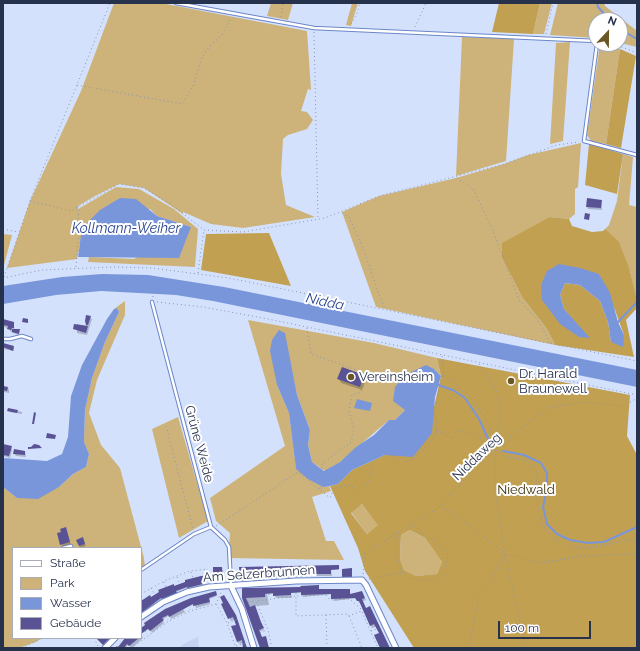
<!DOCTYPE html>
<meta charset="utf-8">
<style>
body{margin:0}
#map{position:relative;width:640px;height:651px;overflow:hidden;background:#d4e1fd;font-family:Raleway,sans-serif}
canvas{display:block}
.frame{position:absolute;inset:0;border:4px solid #26314c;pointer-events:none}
.legend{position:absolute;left:12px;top:547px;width:130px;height:92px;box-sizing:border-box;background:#fff;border:1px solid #a8adb7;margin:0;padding:5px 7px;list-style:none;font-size:12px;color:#26314c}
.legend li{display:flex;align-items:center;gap:8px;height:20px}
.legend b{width:20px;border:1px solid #a8adb7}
.north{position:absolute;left:588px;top:12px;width:40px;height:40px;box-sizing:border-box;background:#fff;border:1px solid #a8adb7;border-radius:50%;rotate:22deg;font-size:11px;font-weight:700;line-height:16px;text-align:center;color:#26314c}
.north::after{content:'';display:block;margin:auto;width:14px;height:18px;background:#6b5625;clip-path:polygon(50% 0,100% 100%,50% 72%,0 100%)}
.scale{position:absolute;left:498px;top:621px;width:93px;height:18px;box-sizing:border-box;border:2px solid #26314c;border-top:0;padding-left:5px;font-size:12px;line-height:14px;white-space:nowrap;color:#26314c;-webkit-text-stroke:3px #fff;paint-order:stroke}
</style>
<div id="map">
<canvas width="640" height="651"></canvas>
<div class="frame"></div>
<ul class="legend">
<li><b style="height:5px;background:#fff"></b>Straße</li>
<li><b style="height:11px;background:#cdb379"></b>Park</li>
<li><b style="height:11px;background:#7996da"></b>Wasser</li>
<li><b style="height:11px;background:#595295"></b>Gebäude</li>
</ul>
<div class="north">N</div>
<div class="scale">100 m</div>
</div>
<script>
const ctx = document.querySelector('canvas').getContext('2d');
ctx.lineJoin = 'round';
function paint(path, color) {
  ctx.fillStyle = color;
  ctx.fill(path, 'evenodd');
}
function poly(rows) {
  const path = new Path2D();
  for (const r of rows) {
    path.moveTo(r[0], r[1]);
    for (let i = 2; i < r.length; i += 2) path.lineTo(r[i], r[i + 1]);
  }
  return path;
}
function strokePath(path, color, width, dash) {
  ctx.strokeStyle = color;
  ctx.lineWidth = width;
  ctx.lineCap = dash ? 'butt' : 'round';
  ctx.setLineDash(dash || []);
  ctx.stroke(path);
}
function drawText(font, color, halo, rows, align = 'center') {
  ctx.font = font + ' Raleway,sans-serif';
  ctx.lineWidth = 4;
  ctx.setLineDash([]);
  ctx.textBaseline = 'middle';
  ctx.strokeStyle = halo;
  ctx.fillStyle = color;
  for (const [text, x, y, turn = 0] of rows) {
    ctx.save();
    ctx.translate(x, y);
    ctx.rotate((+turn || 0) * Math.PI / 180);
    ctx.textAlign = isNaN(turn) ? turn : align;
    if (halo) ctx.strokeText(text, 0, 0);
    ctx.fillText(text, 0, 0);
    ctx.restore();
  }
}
paint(poly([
 [198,637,199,648,179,648,183,644]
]), '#c5d3f2');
paint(poly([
 [114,3,161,3,307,31,311,90,308,89,301,111,307,112,313,120,307,129,288,135,283,139,281,174,286,205,315,217,243,228,211,224,183,212,183,214,144,188,119,184,95,196,78,206,78,209,116,187,139,189,174,209,198,229,195,267,88,262,89,257,134,259,191,227,157,216,150,209,83,228,77,259,7,268,30,201,81,91],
 [271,3,293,3,288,20,267,16],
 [352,3,358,3,351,26,346,25],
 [540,3,552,3,544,34,533,34],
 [558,3,604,3,605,6,637,31,637,47,620,43,620,20,596,20,596,38,550,35],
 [462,37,514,39,506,161,456,176],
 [570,42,563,141,550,144,556,43],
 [600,44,620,49,606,144,591,141,587,135],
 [581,143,578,187,575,189,575,214,569,219,550,217,502,258,522,297,547,329,555,345,376,307,342,212,379,196,456,178,504,164,528,155],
 [623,154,633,157,629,205,637,207,636,297,630,271,605,229,609,225,617,201],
 [3,234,12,235,3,269],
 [125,301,125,315,97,380,89,413,101,445,120,468,144,558,145,567,141,570,141,548,13,548,13,638,42,638,36,642,19,648,3,648,3,487,17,498,59,487,73,474,86,467,89,454,84,442,85,410,92,378,105,342,119,312,117,308,114,309],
 [248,320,374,343,437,358,441,376,434,369,405,410,395,420,389,420,340,462,325,471,312,462,308,445,310,430,297,395,291,369,277,385,289,413,296,468,323,487,329,486,331,491,312,497,326,541,334,541,344,560,228,558,230,533,216,521,210,498,285,446],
 [178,417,208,521,179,538,152,429],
 [362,504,379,525,367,534,351,512],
 [410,530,425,538,442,562,437,574,416,576,404,570,400,559,401,535]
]), '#cdb379');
paint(poly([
 [499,3,540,3,533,34,492,32],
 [620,49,636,56,621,148,606,144],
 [589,144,623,154,617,194,585,185],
 [550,217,569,219,572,226,592,232,603,231,605,229,619,242,630,271,637,300,637,308,626,320,634,357,555,345,547,329,522,297,502,258,502,243],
 [599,274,615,310,624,335,611,342,608,322,600,301,580,285,565,283,560,295,564,309,578,324,541,285],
 [269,233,291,286,201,270,206,234],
 [437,358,630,395,627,436,637,455,637,648,414,648,365,571,358,548,330,486,338,484,352,470,385,455,433,411,441,376],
 [362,504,378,525,367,534,351,513],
 [410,530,425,538,442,562,437,574,416,576,404,570,400,559,401,535]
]), '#c2a051');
paint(poly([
 [120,198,136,199,157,216,191,227,179,258,78,257,82,228,100,210],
 [559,264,580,268,599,274,610,293,618,322,624,335,623,347,611,342,608,322,600,301,580,285,565,283,560,295,564,309,590,338,579,337,560,324,542,300,541,285,547,271],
 [102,274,148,275,224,287,637,370,637,387,213,301,176,295,101,291,56,295,3,304,3,286,62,277],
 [117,308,119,312,105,342,92,378,85,410,84,442,89,454,86,467,73,474,59,487,38,499,17,498,3,487,3,458,47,461,62,454,68,437,71,396,82,365,107,319,114,309],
 [279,330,285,333,297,395,310,430,308,445,312,462,324,471,340,462,356,447,374,435,389,420,395,420,405,410,393,401,395,387,405,375,426,365,434,369,441,376,435,397,432,433,413,457,385,455,352,470,338,484,330,486,323,487,308,479,296,469,289,413,277,385,270,351,272,340],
 [357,399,372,403,370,411,354,408]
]), '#7996da');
paint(poly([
 [601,200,602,210,588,209,587,206],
 [87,316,92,319,87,335,77,333,77,324,86,326],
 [3,320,13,323,15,331,19,332,19,335,13,333,10,331,9,328,3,327],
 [3,344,14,347,14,351,3,349],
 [363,376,366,380,362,390,341,383,339,378],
 [3,387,8,388,9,390,9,393,4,392,3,396],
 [9,409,22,412,22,414,9,412],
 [3,445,11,447,12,450,10,458,3,456],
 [25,451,26,457,16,456,14,453],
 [66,529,71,545,62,547,62,533],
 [84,541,86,546,81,548,79,546],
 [339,567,339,570,331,570,332,576,317,576,315,571,303,571,303,577,287,578,286,572,276,573,277,579,262,579,260,576,264,572,249,572,249,580,242,581,241,578,240,568],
 [222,568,224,581,202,581,204,586,189,590,188,587,176,592,178,596,164,601,162,598,154,603,156,606,143,615,141,612,141,602,174,587,213,576],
 [318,586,319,590,349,590,351,595,361,592,366,600,359,603,357,598,334,601,332,594,303,597,302,593,291,593,292,598,276,598,274,594,267,594,269,605,254,606,264,630,259,632,269,648,261,648,243,598,290,589],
 [215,592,217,596,209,599,210,604,196,608,194,604,183,609,185,612,171,619,169,615,162,620,164,623,152,633,149,627,141,633,141,629,146,625],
 [224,596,236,618,246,648,244,648,243,643,240,644,238,642,233,627,237,625,235,619,231,621,222,605,225,603,222,598],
 [370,607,389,648,381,648,380,634,377,626,372,628,371,626,364,611],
 [141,635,143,638,132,648,128,645,125,648,119,648,127,638,141,638],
 [98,638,113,638,105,647]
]), '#0003');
strokePath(poly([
 [597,3,598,7,610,20],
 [620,29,637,39],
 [618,322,637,302],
 [438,385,453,390,465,398,479,419,490,443],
 [503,451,524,455,541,463,547,473,547,488,543,507,547,524,557,534,570,540,588,543,604,542,637,527]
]), '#7996da', 2);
paint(poly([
 [587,198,602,200,601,208,586,207],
 [585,213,590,214,589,220,584,219],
 [86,315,91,316,88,325,86,325,85,321],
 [23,318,28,319,28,323,22,322],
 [3,319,14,322,14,328,12,328,11,330,7,329,8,326,3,325],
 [74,324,88,326,86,333,73,329],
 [12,329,20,329,19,334,12,332],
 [3,343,14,346,13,351,3,347],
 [342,367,364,375,360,387,337,379],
 [3,386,8,387,7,391,3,390],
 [8,408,18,410,17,413,7,411],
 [34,412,36,413,34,424,32,424],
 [47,433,56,435,55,439,46,438],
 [3,444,12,446,9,456,3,455],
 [34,444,39,445,42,448,28,449,28,447,31,447],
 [14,449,25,451,25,455,13,454],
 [66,527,70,542,60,545,57,533,61,532,60,529],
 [83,537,85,544,79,546,76,540],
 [339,565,339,569,331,570,331,574,314,574,314,570,302,571,302,575,285,575,285,572,276,572,276,576,259,577,259,573,248,574,248,578,240,578,239,567],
 [213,567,222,567,223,579,202,580,203,584,187,588,187,587,176,591,177,593,162,599,161,598,141,613,141,601,150,595,151,597,159,592,158,590,174,584,174,586,185,582,185,580,201,576,213,575],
 [352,568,352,577,342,578,342,569],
 [319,585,319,589,350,589,350,594,362,591,365,598,362,599,366,608,370,606,390,648,380,648,374,635,379,633,374,624,370,626,359,601,357,601,355,598,331,599,331,594,301,595,301,592,291,593,291,595,273,596,273,593,265,594,265,597,246,598,250,607,255,605,261,622,264,628,259,630,262,637,266,636,269,648,260,648,242,598,242,588,301,587,300,586],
 [216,591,217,595,209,598,210,602,193,606,193,604,169,617,168,615,162,618,164,620,150,631,148,629,141,634,141,628,145,625,144,623,165,609,191,598],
 [224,595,236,615,247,648,243,648,242,640,237,642,231,626,236,625,233,617,228,619,221,604,223,603,220,597],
 [96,638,110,638,103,645],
 [125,638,139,638,129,646,127,644,124,648,115,648,117,646,118,647]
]), '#595295');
const service = poly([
 [176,3,314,28,596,41],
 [597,44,584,141,637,155],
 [152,302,211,527,225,540,229,547,231,585],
 [3,339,10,339,22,336,31,339],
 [63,548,71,546,71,548],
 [141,570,194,534,211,527]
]);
const minor = poly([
 [231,586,242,609,254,648],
 [141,617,163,602,187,592,209,587,296,581,362,580,366,585,396,648],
 [105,648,115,638]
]);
strokePath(service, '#6c86c7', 4.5);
strokePath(minor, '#6c86c7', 7);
strokePath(poly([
 [281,17,283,3],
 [351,24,356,16,360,3],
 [415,27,426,3],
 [314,32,318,219],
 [546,34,553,3],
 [614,44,637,53],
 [77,85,182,104,193,86,201,60,209,47,222,35,231,18],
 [457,178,474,190,493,231,519,300,537,319,551,344],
 [30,201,71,211,119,184,144,188,172,205,204,230,243,232,325,218,379,196,504,164,557,145,579,142],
 [342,213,349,217,365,253,378,292,385,309],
 [3,229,18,232],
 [76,267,79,226,78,206],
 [198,273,204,230],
 [4,277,30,201,110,3],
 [3,278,42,270,114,267,152,268,229,278,637,361],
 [153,297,153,293],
 [157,302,203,307,263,318,637,395],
 [307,328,311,354,360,371,366,378,361,392,352,395,349,411,354,431,351,442,322,464,320,489],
 [479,364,494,386,499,399,499,423,495,450,496,498,505,554,526,648],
 [444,375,472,399,489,424,491,433,496,440],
 [440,384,444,375,442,356],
 [166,426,193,529],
 [436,432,441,432,453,438,457,430,476,435,489,444,492,452],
 [496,450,508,457,525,460,536,469,537,501,541,520,546,530,553,538,564,544,577,548,593,547,630,540,637,542],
 [441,507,474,528,505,554,540,563,580,556,637,554],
 [216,526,298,472,330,498,334,489,348,485,357,489,367,485,375,459,386,452,404,462,413,460,432,439,436,432,437,425,434,412,440,387],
 [397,533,395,551,402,572,408,578,436,581,445,574,448,554,412,524],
 [191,572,193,578],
 [363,574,365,553,441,506,475,467,514,434,550,407,585,402,624,406,637,398],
 [177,577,180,584],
 [369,579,402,572],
 [164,582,166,587],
 [151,588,155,595],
 [141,594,164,581,190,571,207,569,207,575],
 [269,594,269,598],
 [326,595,330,600,350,599,361,609,361,611,349,616,348,614,296,616,296,596,326,595],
 [141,598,143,600],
 [248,602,256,601],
 [216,604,227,623,236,648],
 [188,606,190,610],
 [362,612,378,648],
 [326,615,327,648],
 [166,616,168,620],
 [349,616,362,648],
 [228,623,238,619],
 [141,627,142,627],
 [145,631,147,634],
 [371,631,377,629],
 [260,633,267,630],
 [94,638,99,648],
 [236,646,246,643],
 [125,647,126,648],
 [22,648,42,638],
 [131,648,169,621,190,611,216,604,221,592],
 [272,648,268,630,256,601,296,596,296,592],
 [470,648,478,599,505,555]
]), '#8996b1', 1, [1, 3]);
strokePath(service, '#fff', 2.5);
strokePath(minor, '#fff', 5);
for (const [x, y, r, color] of [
 [351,377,4,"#6b5625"],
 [511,381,4,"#6b5625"]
]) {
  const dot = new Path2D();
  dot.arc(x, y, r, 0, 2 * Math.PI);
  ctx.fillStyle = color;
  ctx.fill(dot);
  strokePath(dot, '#fff', 1.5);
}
drawText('13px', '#26314c', '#fff', [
 ["Dr. Harald",519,374],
 ["Braunewell",519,389],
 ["Vereinsheim",359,377]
], 'left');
drawText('13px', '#26314c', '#fff', [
 ["Grüne Weide",199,444,75],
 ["Niddaweg",477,457,-44],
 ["Am Selzerbrunnen",259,574,-4]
]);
drawText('13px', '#3e300d', '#fff', [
 ["Niedwald",526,490]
]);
drawText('italic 14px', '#294494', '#fff', [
 ["Kollmann-Weiher",126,229],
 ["Nidda",325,302,12]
]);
</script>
